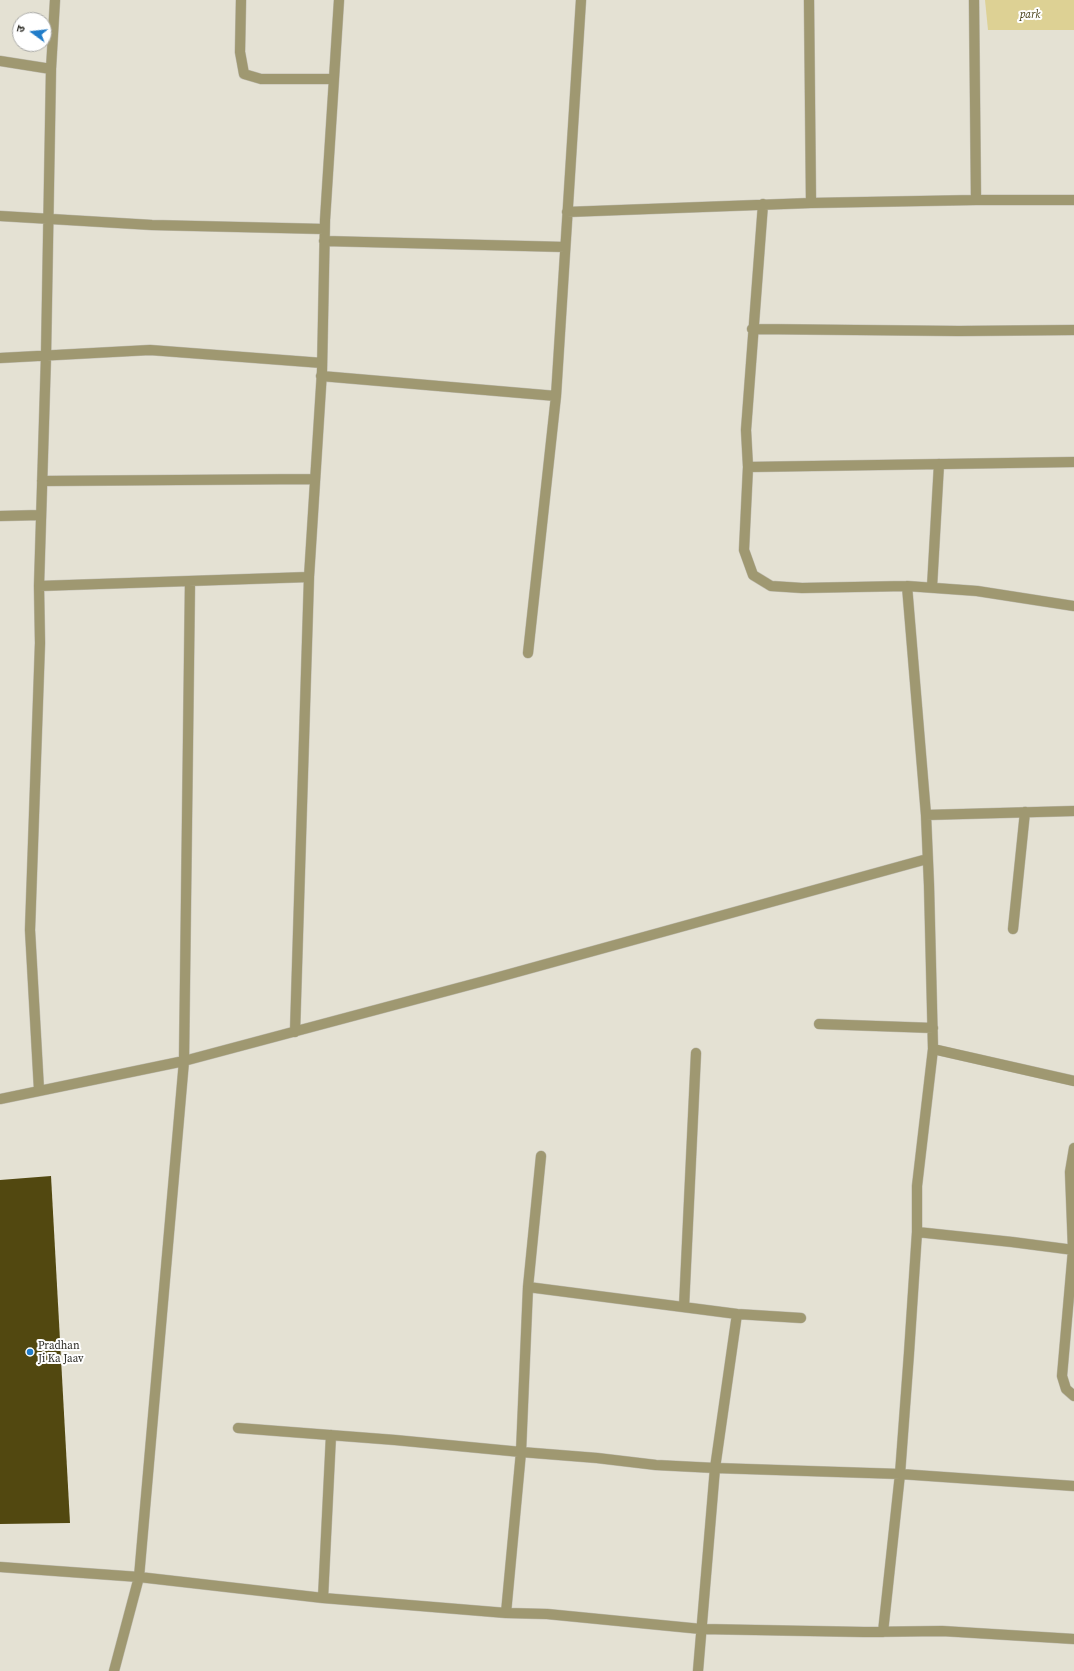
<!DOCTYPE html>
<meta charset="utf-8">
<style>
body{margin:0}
#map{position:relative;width:1074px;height:1671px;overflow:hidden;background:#e4e1d3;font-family:"Source Serif 4","Noto Sans Devanagari",serif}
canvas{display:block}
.north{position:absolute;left:12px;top:12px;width:40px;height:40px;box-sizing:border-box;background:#fff;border:1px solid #aaaaa7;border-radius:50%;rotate:285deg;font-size:11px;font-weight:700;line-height:16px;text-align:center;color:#2b2a24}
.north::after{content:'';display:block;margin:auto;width:14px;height:18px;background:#207cc9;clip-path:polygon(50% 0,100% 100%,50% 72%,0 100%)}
</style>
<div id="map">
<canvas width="1074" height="1671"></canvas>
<div class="north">उ</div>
</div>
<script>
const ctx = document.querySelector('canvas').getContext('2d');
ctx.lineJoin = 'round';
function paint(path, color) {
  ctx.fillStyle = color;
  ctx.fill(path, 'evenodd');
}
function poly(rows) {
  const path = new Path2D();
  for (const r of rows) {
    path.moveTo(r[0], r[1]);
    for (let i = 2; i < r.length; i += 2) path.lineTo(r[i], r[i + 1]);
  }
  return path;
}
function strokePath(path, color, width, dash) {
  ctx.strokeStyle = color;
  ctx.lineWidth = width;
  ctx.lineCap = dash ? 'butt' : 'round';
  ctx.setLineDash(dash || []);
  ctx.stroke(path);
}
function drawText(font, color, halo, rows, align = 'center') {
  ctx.font = font + ' "Source Serif 4",serif';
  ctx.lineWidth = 4;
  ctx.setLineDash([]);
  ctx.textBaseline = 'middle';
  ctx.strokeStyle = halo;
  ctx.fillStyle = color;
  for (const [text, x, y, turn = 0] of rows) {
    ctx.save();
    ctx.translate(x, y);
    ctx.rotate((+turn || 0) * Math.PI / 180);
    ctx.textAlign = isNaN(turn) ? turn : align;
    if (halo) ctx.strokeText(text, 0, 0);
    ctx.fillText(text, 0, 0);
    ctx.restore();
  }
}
paint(poly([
 [985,0,1074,0,1074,30,988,30]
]), '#ddd194');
paint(poly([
 [51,1176,70,1523,0,1524,0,1180]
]), '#524810');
const minor = poly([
 [241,0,240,52,244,74,261,79,334,79],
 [809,0,811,203],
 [974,0,976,200],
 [0,61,51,69],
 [763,204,746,430,748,467,744,550,753,575,771,586,802,588,907,586,977,591,1074,606],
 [567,212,811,203,976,200,1074,200],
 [0,216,152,225,324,229],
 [324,241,565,247],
 [752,329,959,331,1074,330],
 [0,358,150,350,322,363],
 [321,376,556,396],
 [748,467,1074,462],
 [42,481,315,479],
 [0,516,41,515],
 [39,586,309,577,322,371,325,220,339,0],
 [932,587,939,464],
 [528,653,556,396,581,0],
 [926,815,1074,811],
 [1013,929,1025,812],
 [819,1024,933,1028],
 [295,1032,309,577],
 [933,1049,1074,1081],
 [39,1090,30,930,40,643,39,586,46,356,51,69,55,0],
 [0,1099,184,1061,488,980,927,859],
 [1074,1148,1070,1172,1073,1250,1062,1376,1066,1389,1074,1396],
 [917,1232,1012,1242,1074,1250],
 [528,1287,737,1314,801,1318],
 [684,1307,696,1053],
 [238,1428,395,1440,521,1452,528,1287,541,1156],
 [0,1567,139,1577,323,1598,506,1613,547,1614,701,1629,864,1632,942,1631,1074,1639],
 [323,1598,331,1435],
 [506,1613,521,1452,597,1458,656,1465,715,1468,900,1474,1074,1486],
 [883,1632,900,1474,909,1353,917,1232,917,1186,933,1049,929,885,926,815,907,586],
 [114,1671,139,1577,184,1061,190,581],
 [698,1671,715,1468,737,1314]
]);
strokePath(minor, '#bfbcb0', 11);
strokePath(minor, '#9f9871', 10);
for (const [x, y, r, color] of [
 [30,1352,4,"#207cc9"]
]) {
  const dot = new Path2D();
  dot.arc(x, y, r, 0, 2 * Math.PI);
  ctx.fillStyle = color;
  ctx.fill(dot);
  strokePath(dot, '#fff', 1.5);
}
drawText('italic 11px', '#423a0f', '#fff', [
 ["park",1030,15]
]);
drawText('11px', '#2b2a24', '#fff', [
 ["Pradhan",38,1346],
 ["Ji Ka Jaav",38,1359]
], 'left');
</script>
